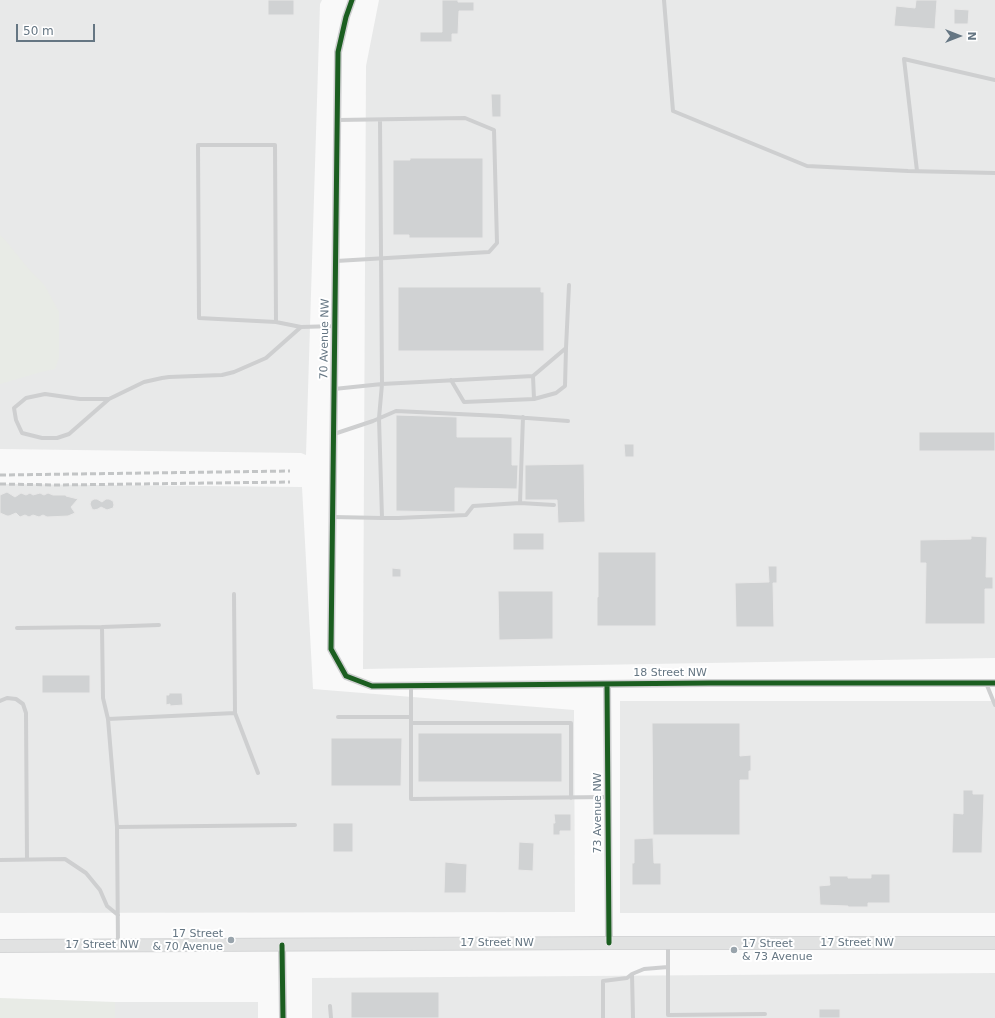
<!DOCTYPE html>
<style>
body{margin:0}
#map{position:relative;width:995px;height:1018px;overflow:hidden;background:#f9f9f9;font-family:"DejaVu Sans",sans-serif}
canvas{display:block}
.north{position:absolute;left:939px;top:16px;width:40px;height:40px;-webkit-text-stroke:3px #fff;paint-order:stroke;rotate:90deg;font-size:11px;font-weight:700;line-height:16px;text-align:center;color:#657683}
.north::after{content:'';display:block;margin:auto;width:14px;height:18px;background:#657683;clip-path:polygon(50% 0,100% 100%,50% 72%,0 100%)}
.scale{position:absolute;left:16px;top:24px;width:79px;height:18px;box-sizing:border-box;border:2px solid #657683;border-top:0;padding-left:5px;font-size:12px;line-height:14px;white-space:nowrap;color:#657683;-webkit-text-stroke:3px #fff;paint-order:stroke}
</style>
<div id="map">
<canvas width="995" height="1018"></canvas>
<div class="north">N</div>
<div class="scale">50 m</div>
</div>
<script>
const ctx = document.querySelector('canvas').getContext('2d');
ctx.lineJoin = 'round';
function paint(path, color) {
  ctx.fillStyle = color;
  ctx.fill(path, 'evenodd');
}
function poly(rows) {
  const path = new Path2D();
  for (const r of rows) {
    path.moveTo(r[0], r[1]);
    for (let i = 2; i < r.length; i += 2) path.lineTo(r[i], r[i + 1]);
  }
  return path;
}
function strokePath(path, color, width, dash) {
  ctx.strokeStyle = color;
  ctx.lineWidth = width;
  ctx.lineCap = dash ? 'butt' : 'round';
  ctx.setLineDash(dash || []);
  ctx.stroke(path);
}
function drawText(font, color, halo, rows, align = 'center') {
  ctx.font = font + ' "DejaVu Sans",sans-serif';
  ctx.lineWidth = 4;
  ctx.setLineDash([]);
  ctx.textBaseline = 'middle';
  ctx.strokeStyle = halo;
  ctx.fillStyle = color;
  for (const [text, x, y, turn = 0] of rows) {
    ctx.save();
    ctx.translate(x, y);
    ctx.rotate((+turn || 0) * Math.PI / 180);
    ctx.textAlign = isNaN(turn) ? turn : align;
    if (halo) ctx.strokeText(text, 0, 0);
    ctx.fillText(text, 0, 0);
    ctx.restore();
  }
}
paint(poly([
 [0,0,322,0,320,4,306,455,301,453,0,449],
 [379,0,995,0,995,658,363,669,366,66],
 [0,484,302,487,313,689,574,710,575,912,0,913],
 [620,701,995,701,995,913,620,913],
 [995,973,995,1018,312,1018,312,978],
 [115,1002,258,1002,258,1018,115,1018]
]), '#e8e9e9');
paint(poly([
 [0,235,6,241,27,267,45,286,59,312,59,358,55,369,41,372,0,384],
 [0,998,115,1002,115,1018,0,1018]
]), '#e8ebe6');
const building = poly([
 [268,0,294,0,294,15,268,15,268,0],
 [442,0,458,0,458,2,474,2,474,11,459,11,458,34,452,34,452,42,420,42,420,32,442,32,442,0],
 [916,0,937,0,935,29,894,26,896,6,915,8,916,0],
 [954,9,969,10,968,24,954,24,954,9],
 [491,94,501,94,501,117,492,117,491,94],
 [410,158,483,158,483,238,409,238,409,235,393,235,393,160,410,160,410,158],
 [398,287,541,287,541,292,544,292,544,351,398,351,398,287],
 [396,415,457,417,457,437,512,437,512,465,518,465,517,489,455,488,455,512,396,511,396,415],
 [919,432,995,432,995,451,919,451,919,432],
 [624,444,634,444,634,457,625,457,624,444],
 [584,464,585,522,558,523,557,500,525,500,525,465,584,464],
 [7,492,15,497,21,493,26,495,30,493,33,495,40,493,44,495,48,493,53,495,66,495,66,496,78,499,71,507,75,513,68,516,47,517,43,515,39,517,33,515,29,517,25,515,20,517,16,513,9,516,7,516,0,513,0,495,7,492],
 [94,499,97,499,102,502,106,499,109,499,113,501,114,505,113,508,107,510,101,507,98,509,94,510,92,509,90,504,91,501,94,499],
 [513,533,544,533,544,550,513,550,513,533],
 [971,536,987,537,986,577,993,577,993,589,985,589,985,624,925,624,926,563,920,563,920,540,971,539,971,536],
 [598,552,656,552,656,626,597,626,597,597,598,597,598,552],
 [768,566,777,566,777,583,773,583,774,627,736,627,735,583,769,582,768,566],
 [392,568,401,569,401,577,392,577,392,568],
 [498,591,553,591,553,639,499,640,498,591],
 [42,675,90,675,90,693,42,693,42,675],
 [169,693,182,693,183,705,170,706,170,704,166,705,166,695,169,695,169,693],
 [652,723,740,723,740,756,751,755,751,771,749,771,749,780,740,780,740,835,653,835,652,723],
 [418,733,562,733,562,782,418,782,418,733],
 [331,738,402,738,401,786,331,786,331,738],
 [963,790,973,790,973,794,984,794,982,853,952,853,953,813,963,814,963,790],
 [554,814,571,814,571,831,560,831,560,835,553,835,553,823,555,823,554,814],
 [333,823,353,823,353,852,333,852,333,823],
 [653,838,654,863,661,863,661,885,632,885,632,863,634,863,634,839,653,838],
 [519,842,534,843,533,871,518,870,519,842],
 [445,862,467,864,466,893,444,893,445,862],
 [871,874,890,874,890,903,868,903,868,907,848,907,848,906,820,905,819,886,830,885,829,876,848,876,848,878,871,878,871,874],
 [351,992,439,992,439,1018,351,1018,351,992],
 [819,1009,840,1009,840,1018,819,1018,819,1009]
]);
paint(building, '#d0d2d3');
strokePath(building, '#e8e8e8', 1);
const secondary = poly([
 [0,946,609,943,995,943]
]);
strokePath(secondary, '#d5d6d7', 14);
strokePath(poly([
 [664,0,673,111,807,166,908,171,995,173],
 [917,171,904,59,995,80],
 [336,261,489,252,497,243,494,130,465,118,338,120],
 [276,322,275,145,198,145,199,318,276,322,301,327],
 [533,376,534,399,556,393,565,386,566,348],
 [451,380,464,402,534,399],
 [334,389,382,384,380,120],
 [109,399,69,434,57,438,42,438,22,433,16,420,14,408,26,398,45,394,80,399,109,399,144,382,162,378,169,377,222,375,234,372,266,358,301,327,335,326],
 [334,434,373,421,396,411,500,416,568,421],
 [520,503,554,505],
 [333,517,382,518,379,418,382,384,533,376,566,348,569,285],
 [382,518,398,518,466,515,473,506,520,503,523,417],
 [102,627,159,625],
 [17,628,102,627,103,698,108,719,117,827,118,944],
 [986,683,995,705],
 [411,685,411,799,608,797],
 [0,701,7,698,16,699,23,704,26,713,27,859],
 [235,713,258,773],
 [338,717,411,717],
 [108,719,235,713,234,594],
 [411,723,571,723,571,798],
 [117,827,295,825],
 [0,860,65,859,86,873,100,890,107,906,118,915],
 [668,944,668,1015,765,1014],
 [632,974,633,1018],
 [330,1006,331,1018],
 [603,1018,603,981,627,978,632,974,644,969,668,967]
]), '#cecfd0', 4);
strokePath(poly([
 [352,0,346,17,338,52,331,649,346,676,372,686,710,683,995,683],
 [607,684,609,943],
 [282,945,283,1018]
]), '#cecfd0', 8);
strokePath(secondary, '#e1e2e2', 12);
strokePath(poly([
 [0,475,290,471],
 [0,484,58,485,290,482]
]), '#c3c5c6', 3, [6, 3]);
strokePath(poly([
 [352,0,346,17,338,52,331,649,346,676,372,686,710,683,995,683],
 [607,684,609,943],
 [282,945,283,1018]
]), '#1b5e20', 5);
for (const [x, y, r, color] of [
 [231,940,4,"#99a4ac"],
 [734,950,4,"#99a4ac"]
]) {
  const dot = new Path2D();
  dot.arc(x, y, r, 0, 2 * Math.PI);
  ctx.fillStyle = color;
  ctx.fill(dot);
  strokePath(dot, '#fff', 1.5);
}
drawText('11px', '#657683', '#fff', [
 ["70 Avenue NW",325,339,-89],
 ["18 Street NW",670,673],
 ["73 Avenue NW",598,813,-90],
 ["17 Street NW",497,943],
 ["17 Street NW",857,943],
 ["17 Street NW",102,945]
]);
drawText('11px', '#657683', '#fff', [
 ["17 Street",223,934],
 ["& 70 Avenue",223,947],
 ["17 Street",742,944,"left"],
 ["& 73 Avenue",742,957,"left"]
], 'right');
</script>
